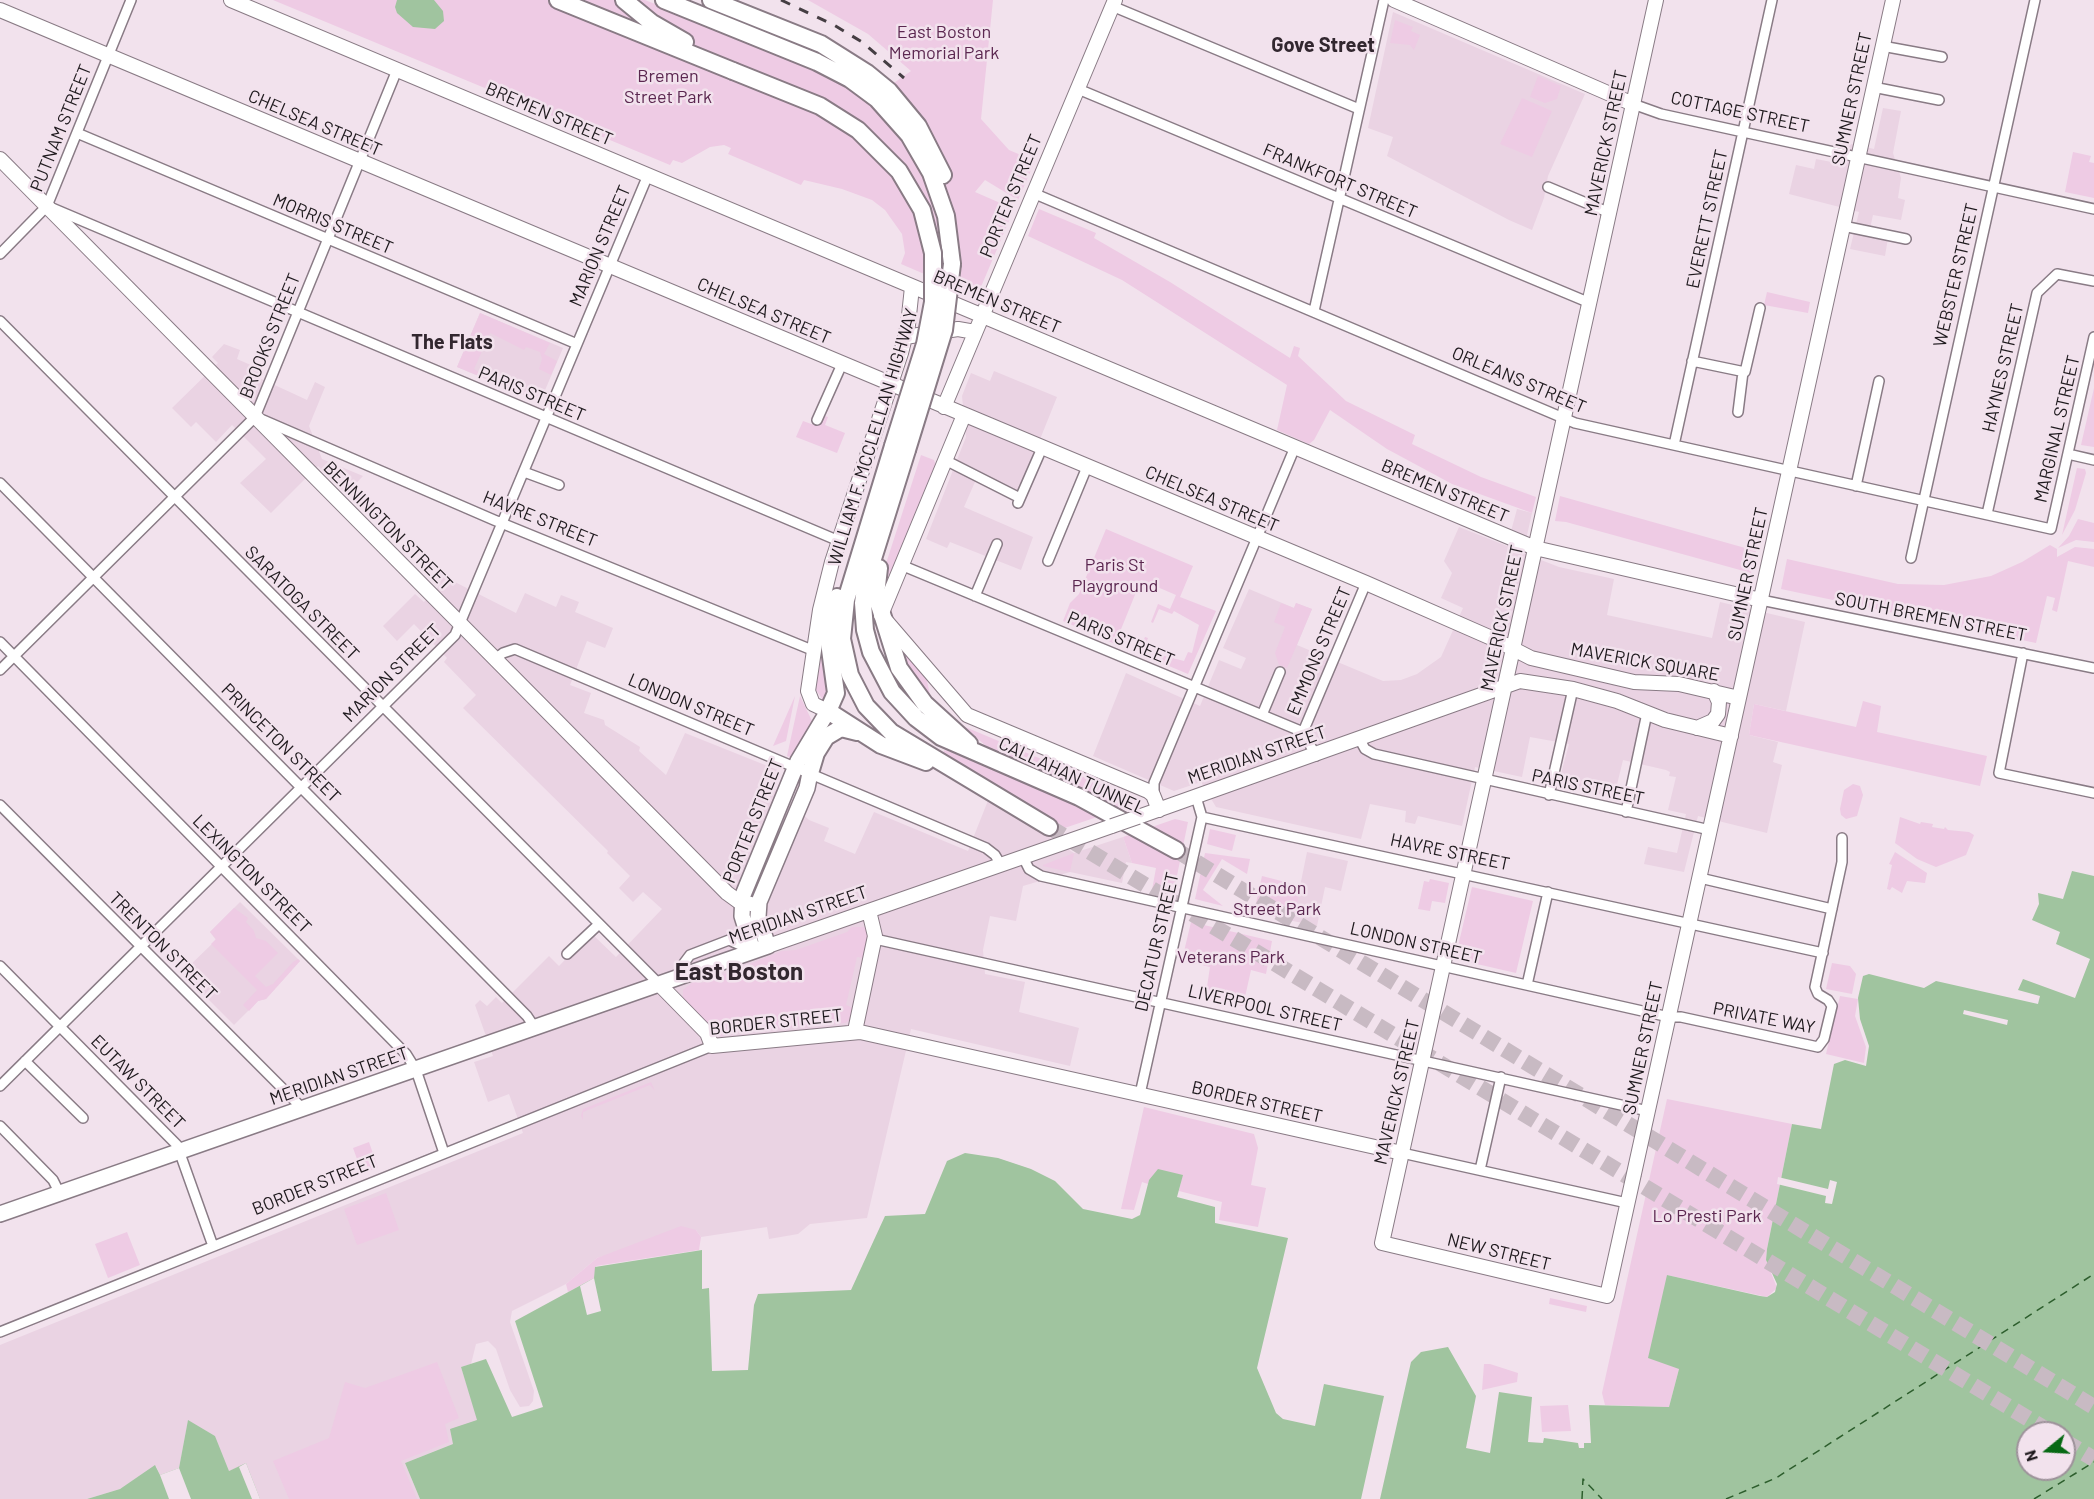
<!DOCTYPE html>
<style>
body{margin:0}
#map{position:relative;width:2094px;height:1499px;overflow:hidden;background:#f2e2ed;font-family:Barlow,sans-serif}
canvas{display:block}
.north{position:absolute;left:2016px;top:1421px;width:60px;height:60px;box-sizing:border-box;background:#f2e2ed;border:2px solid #9d929a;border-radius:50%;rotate:252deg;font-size:16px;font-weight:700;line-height:24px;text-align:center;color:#1e191d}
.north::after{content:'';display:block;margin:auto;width:21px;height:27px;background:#076914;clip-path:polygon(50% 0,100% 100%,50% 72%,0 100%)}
</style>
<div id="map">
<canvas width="2094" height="1499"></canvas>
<div class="north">N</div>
</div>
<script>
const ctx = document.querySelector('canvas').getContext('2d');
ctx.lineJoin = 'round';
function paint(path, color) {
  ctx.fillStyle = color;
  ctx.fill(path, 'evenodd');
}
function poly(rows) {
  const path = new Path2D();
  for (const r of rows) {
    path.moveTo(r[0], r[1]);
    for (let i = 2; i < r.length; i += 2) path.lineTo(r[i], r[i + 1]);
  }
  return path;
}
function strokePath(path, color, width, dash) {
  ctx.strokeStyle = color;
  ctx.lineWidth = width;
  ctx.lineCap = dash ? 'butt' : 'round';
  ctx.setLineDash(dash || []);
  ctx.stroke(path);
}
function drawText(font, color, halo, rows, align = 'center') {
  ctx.font = font + ' Barlow,sans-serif';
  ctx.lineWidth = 5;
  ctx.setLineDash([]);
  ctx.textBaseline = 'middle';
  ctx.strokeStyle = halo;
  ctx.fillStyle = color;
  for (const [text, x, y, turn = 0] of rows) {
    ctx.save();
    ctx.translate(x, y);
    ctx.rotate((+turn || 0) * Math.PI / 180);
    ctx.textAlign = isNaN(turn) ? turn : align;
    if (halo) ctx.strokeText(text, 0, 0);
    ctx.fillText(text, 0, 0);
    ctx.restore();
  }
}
paint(poly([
 [1393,12,1585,94,1548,176,1544,198,1532,230,1509,220,1387,156,1393,137,1368,128],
 [1883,108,1901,111,1893,153,1901,178,1898,198,1905,200,1901,220,1873,215,1869,233,1888,238,1885,256,1850,249,1859,212,1789,194,1796,165,1814,169,1816,159,1842,164,1847,143,1874,149],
 [480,313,563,348,540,402,457,367],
 [224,344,240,350,237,359,260,369,257,377,292,393,307,400,315,382,325,387,309,426,322,459,363,476,346,494,318,466,271,513,240,483,266,459,232,425,216,442,196,422,191,427,172,408,218,363,212,357],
 [994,371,1057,397,1018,494,978,475,964,507,1033,537,1021,570,950,542,947,548,926,539,966,437,962,396,971,373,990,381],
 [1517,509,1532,513,1523,553,1559,567,1614,579,1607,615,1712,638,1720,602,1805,622,1786,711,1754,704,1749,735,1778,742,1773,762,1782,765,1767,833,1698,816,1684,872,1644,864,1648,847,1677,853,1686,814,1668,810,1676,777,1669,776,1670,772,1666,770,1623,760,1614,797,1558,785,1569,744,1530,737,1522,777,1475,767,1462,826,1418,816,1415,824,1405,822,1406,811,1370,804,1361,839,1216,807,1201,782,1174,791,1093,756,1126,673,1200,706,1219,660,1241,669,1246,658,1223,648,1249,589,1294,608,1296,603,1312,609,1297,645,1383,681,1401,680,1417,674,1441,657,1463,608,1441,598,1452,573,1444,561,1459,527,1507,546],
 [443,576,516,613,525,593,556,607,561,595,579,602,575,612,613,628,605,648,587,641,570,685,591,693,584,713,604,720,605,725,640,747,639,751,666,775,685,733,780,771,774,788,809,820,829,828,824,841,855,854,874,812,968,851,989,798,1074,853,1123,837,1132,863,1126,862,1122,883,1070,872,1023,886,1016,921,990,916,983,950,985,974,1025,982,1019,1012,1079,1028,1070,1066,911,1029,867,1218,810,1224,798,1234,769,1239,767,1227,701,1237,696,1230,597,1258,566,1284,512,1311,510,1322,534,1391,533,1401,529,1406,520,1407,510,1390,496,1349,488,1341,476,1344,471,1364,461,1367,478,1420,453,1444,405,1463,420,1499,260,1499,246,1464,229,1471,215,1436,188,1421,179,1468,160,1475,156,1466,120,1489,87,1499,0,1499,0,1345,523,1133,509,1094,488,1102,474,1062,493,1056,475,1005,480,1000,487,1006,496,997,502,1003,549,956,559,966,591,933,616,957,662,909,643,892,633,902,619,888,630,876,607,853,608,851,463,708,476,695,444,662,447,658,414,624,397,641,383,626,415,594,424,602,438,587],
 [1307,852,1348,861,1341,891,1325,887,1317,926,1293,921],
 [240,902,300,961,266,999,258,1001,234,1025,182,973,216,940,210,932]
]), '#ead3e3');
paint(poly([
 [273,0,645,0,778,53,891,85,911,71,868,34,808,0,993,0,981,119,1009,150,1035,161,1018,200,985,180,975,192,1014,209,975,301,973,294,965,290,961,294,930,280,929,276,901,264,905,253,902,234,885,210,872,200,842,189,804,180,801,185,728,154,731,148,724,145,710,147,682,163,673,160,670,165],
 [1395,20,1413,27,1411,31,1420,35,1414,50,1410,45,1390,43],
 [1538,76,1561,86,1557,99,1545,103,1530,97],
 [1522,98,1552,111,1532,157,1500,144],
 [2073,152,2091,156,2089,162,2094,163,2094,198,2065,192],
 [1039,209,1096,233,1094,238,1170,282,1290,358,1294,346,1300,348,1298,356,1346,401,1415,435,1412,444,1481,477,1536,497,1532,513,1452,484,1387,449,1330,410,1314,440,1309,444,1277,430,1287,385,1122,280,1028,236],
 [1767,292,1810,302,1808,313,1764,305],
 [480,313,550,343,544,354,557,361,551,375,539,369,542,359,540,352,526,347,524,350,490,333,474,369,480,373,479,376,457,367],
 [2094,388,2094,447,2081,445],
 [819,414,828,417,825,425,845,433,837,453,796,437,803,421,814,425],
 [921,455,934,460,936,466,890,577,882,576],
 [2077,468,2085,469,2086,473,2075,510,2062,535],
 [1560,496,1756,551,1751,573,1566,522,1555,521],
 [2078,519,2094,523,2094,542,2076,540,2058,548,2069,536],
 [1106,529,1193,566,1180,597,1216,611,1188,674,1138,653,1145,637,1148,638,1145,645,1158,650,1157,654,1184,661,1188,652,1192,653,1199,625,1174,611,1172,614,1159,609,1153,623,1151,622,1158,604,1170,609,1176,595,1141,580,1115,644,1063,621,1070,603,1079,594],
 [2050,545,2057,549,2057,557,2075,547,2094,549,2094,567,2068,561,2057,612,2052,610,2055,598,2047,596,2036,643,1781,589,1787,559,1898,584,1944,585,1991,576,2022,562],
 [1281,603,1294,608,1296,603,1312,609,1287,668,1279,665,1275,653,1285,627,1274,622],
 [821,639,829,687,825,703,816,690],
 [896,639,926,676,931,700,911,678],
 [795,696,786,741,773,746],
 [800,696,812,721,792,758,787,756],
 [1863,701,1881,706,1877,732,1987,756,1980,786,1749,735,1754,704,1856,727],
 [963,726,1136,799,1134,803,1118,810,994,753],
 [945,750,1020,778,1100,816,1044,835,1045,832,942,753],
 [1853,784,1860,786,1863,795,1857,816,1846,819,1841,815,1840,809,1844,790],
 [1900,817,1920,824,1921,822,1933,824,1932,827,1944,829,1945,827,1948,830,1969,832,1974,835,1966,855,1936,867,1917,859,1895,843],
 [1175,819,1188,822,1173,895,1152,890,1156,868,1132,863,1123,837],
 [1210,829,1236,835,1232,851,1207,844],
 [1895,852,1927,873,1925,883,1907,881,1902,893,1892,887,1890,890,1887,889,1892,865,1889,864],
 [1074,853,1070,872,1043,866,1043,865],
 [1205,853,1250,859,1247,874,1222,859,1203,890,1223,906,1195,899],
 [1262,876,1301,886,1293,921,1254,912],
 [1430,879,1449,883,1445,903,1432,901,1430,911,1418,909,1424,881,1429,882],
 [1472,887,1533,901,1516,973,1455,959],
 [234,908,248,918,246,922,254,931,256,938,266,941,278,953,255,976,266,987,273,984,293,962,298,959,300,961,266,999,258,1001,249,1011,243,1005,257,990,211,944,216,939,210,932],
 [1191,922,1272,941,1266,974,1251,970,1243,1006,1205,1000,1210,967,1182,960],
 [852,927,864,927,869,932,865,958,857,957,846,1005,853,1008,851,1019,845,1023,742,1031,719,1036,683,999,683,990,694,981,702,983,782,951,796,950,847,932],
 [1832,963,1850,966,1856,974,1852,994,1826,989],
 [1840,996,1858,999,1855,1016,1866,1047,1864,1063,1826,1054],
 [651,1082,655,1091,650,1085,583,1112,583,1120,581,1116,583,1109],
 [1667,1099,1792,1124,1767,1249,1766,1260,1777,1288,1767,1297,1667,1275,1679,1369,1669,1407,1605,1405,1602,1393],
 [1144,1107,1254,1134,1258,1148,1251,1185,1266,1188,1258,1227,1219,1220,1222,1202,1179,1191,1182,1175,1149,1180,1148,1184,1142,1182,1134,1210,1121,1209],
 [369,1142,378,1168,362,1173,353,1148],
 [386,1193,399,1230,357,1245,344,1209],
 [681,1226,696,1230,701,1237,699,1250,596,1266,594,1278,568,1292,566,1284,597,1258],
 [127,1232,140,1265,108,1278,95,1244],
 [1550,1298,1587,1306,1586,1312,1549,1304],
 [437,1362,459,1418,445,1424,449,1442,401,1461,417,1499,289,1499,273,1461,329,1438,345,1382,365,1388],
 [1490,1364,1518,1373,1517,1382,1482,1390,1484,1364],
 [1568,1405,1571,1431,1542,1432,1540,1406]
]), '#eecbe4');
paint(poly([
 [397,0,434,0,443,11,444,21,435,29,413,27,397,13,395,7],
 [2072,871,2094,876,2094,1499,1380,1499,1411,1362,1421,1352,1448,1347,1476,1396,1466,1448,1490,1453,1499,1392,1532,1397,1528,1442,1543,1443,1544,1438,1578,1443,1579,1448,1584,1448,1584,1443,1591,1443,1589,1405,1669,1407,1679,1369,1648,1358,1667,1275,1760,1296,1767,1297,1775,1292,1777,1284,1766,1260,1767,1249,1792,1124,1821,1129,1834,1064,1845,1060,1866,1066,1869,1046,1860,1019,1858,998,1863,976,1869,974,1924,988,1936,981,2038,1004,2040,996,2018,990,2023,979,2075,998,2090,959,2056,944,2060,932,2032,920,2039,904,2038,893,2063,899],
 [2028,1433,2064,1433,2064,1469,2028,1469],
 [965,1153,998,1158,1031,1169,1055,1181,1083,1209,1132,1219,1140,1215,1149,1180,1158,1169,1183,1175,1177,1197,1215,1207,1215,1223,1288,1238,1257,1368,1276,1413,1283,1419,1315,1426,1324,1384,1384,1396,1361,1499,420,1499,405,1463,453,1444,450,1429,477,1420,461,1367,486,1359,512,1417,543,1407,515,1321,594,1278,595,1267,702,1250,702,1289,709,1288,712,1371,748,1370,754,1305,758,1294,851,1290,885,1216,925,1214,947,1161],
 [188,1420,215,1436,229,1471,246,1463,260,1499,87,1499,120,1489,155,1465,160,1475,179,1468]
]), '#a0c49f');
paint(poly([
 [1964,1010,2008,1020,2007,1025,1963,1014],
 [1778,1177,1828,1189,1830,1180,1837,1182,1832,1204,1825,1203,1826,1196,1777,1184],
 [594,1278,601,1311,587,1315,580,1286],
 [246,1463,260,1499,252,1499,239,1467],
 [179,1468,191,1499,169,1499,160,1475]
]), '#f2e2ed');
strokePath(poly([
 [1582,1499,1583,1479,1602,1499],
 [1726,1499,1776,1478,2094,1274],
 [2034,1499,2094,1462]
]), '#2d5e2d', 1.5, [8, 6]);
strokePath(poly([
 [1049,827,2052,1433],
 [1176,850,2094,1407],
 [2064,1441,2094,1459]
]), '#c8bac3', 16, [16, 8]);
const street = poly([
 [1112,6,1359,109],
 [1882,46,1942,57],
 [1873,87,1939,100],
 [1078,89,1590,303],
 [1633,104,1661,114,2094,209],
 [77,133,577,344],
 [1548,187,1610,213],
 [1033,193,1575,423,2051,529,2094,337],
 [52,208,839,541],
 [1843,226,1906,239],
 [0,254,47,206,131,0],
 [1314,311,1384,0],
 [0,321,659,984],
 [1692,361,1745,372,1760,308],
 [1738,412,1743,372],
 [263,420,494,520,812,650],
 [817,420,842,364],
 [1674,445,1772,0],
 [2068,454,2094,460],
 [945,460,1020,498],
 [524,472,559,485],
 [0,483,527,1016,535,1028],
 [1856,486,1879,381],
 [1018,503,1042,448],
 [1987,514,2037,293,2057,274,2094,281],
 [1911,558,2035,0],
 [1048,561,1087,467],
 [901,565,1303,732,1316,756],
 [975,596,997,544],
 [1761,600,2094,668],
 [0,642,406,1054,416,1070,444,1153],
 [2023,653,1999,773,2094,793],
 [495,659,503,653,515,649,986,848,995,855,1001,865],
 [0,670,255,417,397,70],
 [1262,715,1280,672],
 [1303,732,1366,583],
 [1360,740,1365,749,1374,754,1710,830],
 [1549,795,1573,689],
 [1154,797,1154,783,1295,447],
 [0,805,304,1110],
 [1626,812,1647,713],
 [1202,817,1823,953],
 [1023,857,1029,869,1041,876,1669,1017,1681,1017,1818,1047,1824,1039,1832,1006,1828,1000,1818,994,1815,987,1842,862,1842,838],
 [1700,878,1832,909],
 [875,939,1648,1111],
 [567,954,599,924],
 [0,966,177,1145,213,1246],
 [687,973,684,963,690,955,729,940,753,951],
 [1527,985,1548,892],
 [25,1061,83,1118],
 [0,1086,455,635,648,175],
 [1140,1094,1202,817,1196,797],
 [0,1126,53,1180,60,1194],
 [1402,1153,1627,1203],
 [1480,1170,1501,1077],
 [0,1332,712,1046]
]);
const secondary = poly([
 [231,0,1535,548,1761,600],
 [1394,0,1633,104],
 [1656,0,1382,1243,1607,1296,1893,0],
 [0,10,1366,583,1496,640,1531,658,1634,682,1679,684,1739,698],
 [0,159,727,893,738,901,751,904],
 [905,337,958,329,975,332],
 [944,407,1115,0],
 [964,415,881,615,967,715,1148,791,1153,795,1159,810],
 [828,711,813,704,808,691,820,610,832,562,901,353,908,325,912,287],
 [1697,728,1713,721,1718,714,1719,702,1714,691],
 [1138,817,1520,681,1573,689,1617,701,1665,720,1731,736],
 [768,946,1112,826],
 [659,984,707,1033,712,1046,860,1032,1402,1153],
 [855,1031,875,936,869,911]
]);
const primary = poly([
 [753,951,742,916,743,895,798,761,828,711],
 [0,1214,768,946,758,917,759,902,807,788,810,773]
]);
const highway = poly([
 [558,0,733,71],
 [624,0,652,23,685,42],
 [664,0,817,62,850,79,877,99,909,135,931,173,946,216,952,264],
 [711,0,821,44,867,73,889,91,918,126,943,175],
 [893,446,846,600,842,639,850,675,866,706,891,732,1049,827],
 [907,450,866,581,863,603,865,630,871,652,892,692,916,718,941,737,1079,797,1176,850],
 [879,568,876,595,899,668,925,704,969,744],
 [837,597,828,635,836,693,828,711,881,745,926,762],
 [810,773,816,753,826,737,841,728,857,732]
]);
strokePath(street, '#897b85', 12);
strokePath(secondary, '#897b85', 16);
strokePath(primary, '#897b85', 18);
strokePath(highway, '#897b85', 20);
strokePath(street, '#fff', 9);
strokePath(secondary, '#fff', 14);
strokePath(primary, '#fff', 15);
strokePath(highway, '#fff', 16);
strokePath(poly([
 [781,0,834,25,862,42,904,78]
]), '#453e43', 3, [10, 10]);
const secondaryBridge = poly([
 [1112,826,1138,817]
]);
const highwayBridge = poly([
 [733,71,820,106,858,130,899,171,922,210,933,253,933,302,925,344,893,446],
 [907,450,944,330,952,264]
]);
strokePath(secondaryBridge, '#897b85', 16, []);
strokePath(highwayBridge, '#897b85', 20, []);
strokePath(secondaryBridge, '#fff', 14);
strokePath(highwayBridge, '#fff', 16);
drawText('18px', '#5b2750', '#f2e2ed', [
 ["East Boston",944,32],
 ["Memorial Park",944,53],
 ["Bremen",668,76],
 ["Street Park",668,97],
 ["Paris St",1115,565],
 ["Playground",1115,586],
 ["London",1277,888],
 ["Street Park",1277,909],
 ["Veterans Park",1231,957],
 ["Lo Presti Park",1707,1216]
]);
drawText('18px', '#1e191d', '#f2e2ed', [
 ["SUMNER STREET",1852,99,-78],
 ["COTTAGE STREET",1740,112,12],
 ["BREMEN STREET",549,114,23],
 ["CHELSEA STREET",315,123,23],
 ["PUTNAM STREET",61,128,-68],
 ["MAVERICK STREET",1606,143,-78],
 ["FRANKFORT STREET",1340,181,23],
 ["PORTER STREET",1011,196,-67],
 ["EVERETT STREET",1707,219,-78],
 ["MORRIS STREET",333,224,23],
 ["MARION STREET",600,246,-67],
 ["WEBSTER STREET",1956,275,-77],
 ["BREMEN STREET",997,302,23],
 ["CHELSEA STREET",764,311,23],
 ["BROOKS STREET",270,336,-68],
 ["HAYNES STREET",2003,368,-77],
 ["ORLEANS STREET",1519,380,23],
 ["PARIS STREET",532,394,23],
 ["MARGINAL STREET",2057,429,-77],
 ["WILLIAM F. MCCLELLAN HIGHWAY",873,437,-73],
 ["BREMEN STREET",1445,491,23],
 ["CHELSEA STREET",1212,499,23],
 ["HAVRE STREET",540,519,22],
 ["BENNINGTON STREET",388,526,45],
 ["SUMNER STREET",1748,574,-78],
 ["SARATOGA STREET",302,603,45],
 ["SOUTH BREMEN STREET",1931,617,11],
 ["MAVERICK STREET",1502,618,-78],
 ["PARIS STREET",1121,639,23],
 ["EMMONS STREET",1319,651,-67],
 ["MAVERICK SQUARE",1645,662,10],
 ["MARION STREET",392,673,-45],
 ["LONDON STREET",691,705,23],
 ["PRINCETON STREET",281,743,45],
 ["MERIDIAN STREET",1257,755,-19],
 ["CALLAHAN TUNNEL",1072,776,25],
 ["PARIS STREET",1588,787,12],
 ["PORTER STREET",753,821,-68],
 ["HAVRE STREET",1450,852,12],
 ["LEXINGTON STREET",252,874,45],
 ["MERIDIAN STREET",798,915,-19],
 ["DECATUR STREET",1157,942,-77],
 ["LONDON STREET",1416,943,13],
 ["TRENTON STREET",163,946,45],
 ["LIVERPOOL STREET",1265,1008,13],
 ["PRIVATE WAY",1764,1018,11],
 ["BORDER STREET",776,1022,-6],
 ["SUMNER STREET",1643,1048,-78],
 ["MERIDIAN STREET",339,1076,-19],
 ["EUTAW STREET",138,1082,45],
 ["MAVERICK STREET",1397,1092,-77],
 ["BORDER STREET",1257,1102,13],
 ["BORDER STREET",315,1185,-22],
 ["NEW STREET",1499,1252,14]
]);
drawText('bold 20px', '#32272f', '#f2e2ed', [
 ["Gove Street",1323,45],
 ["The Flats",452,342]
]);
drawText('bold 24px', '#32272f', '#f2e2ed', [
 ["East Boston",739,972]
]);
</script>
